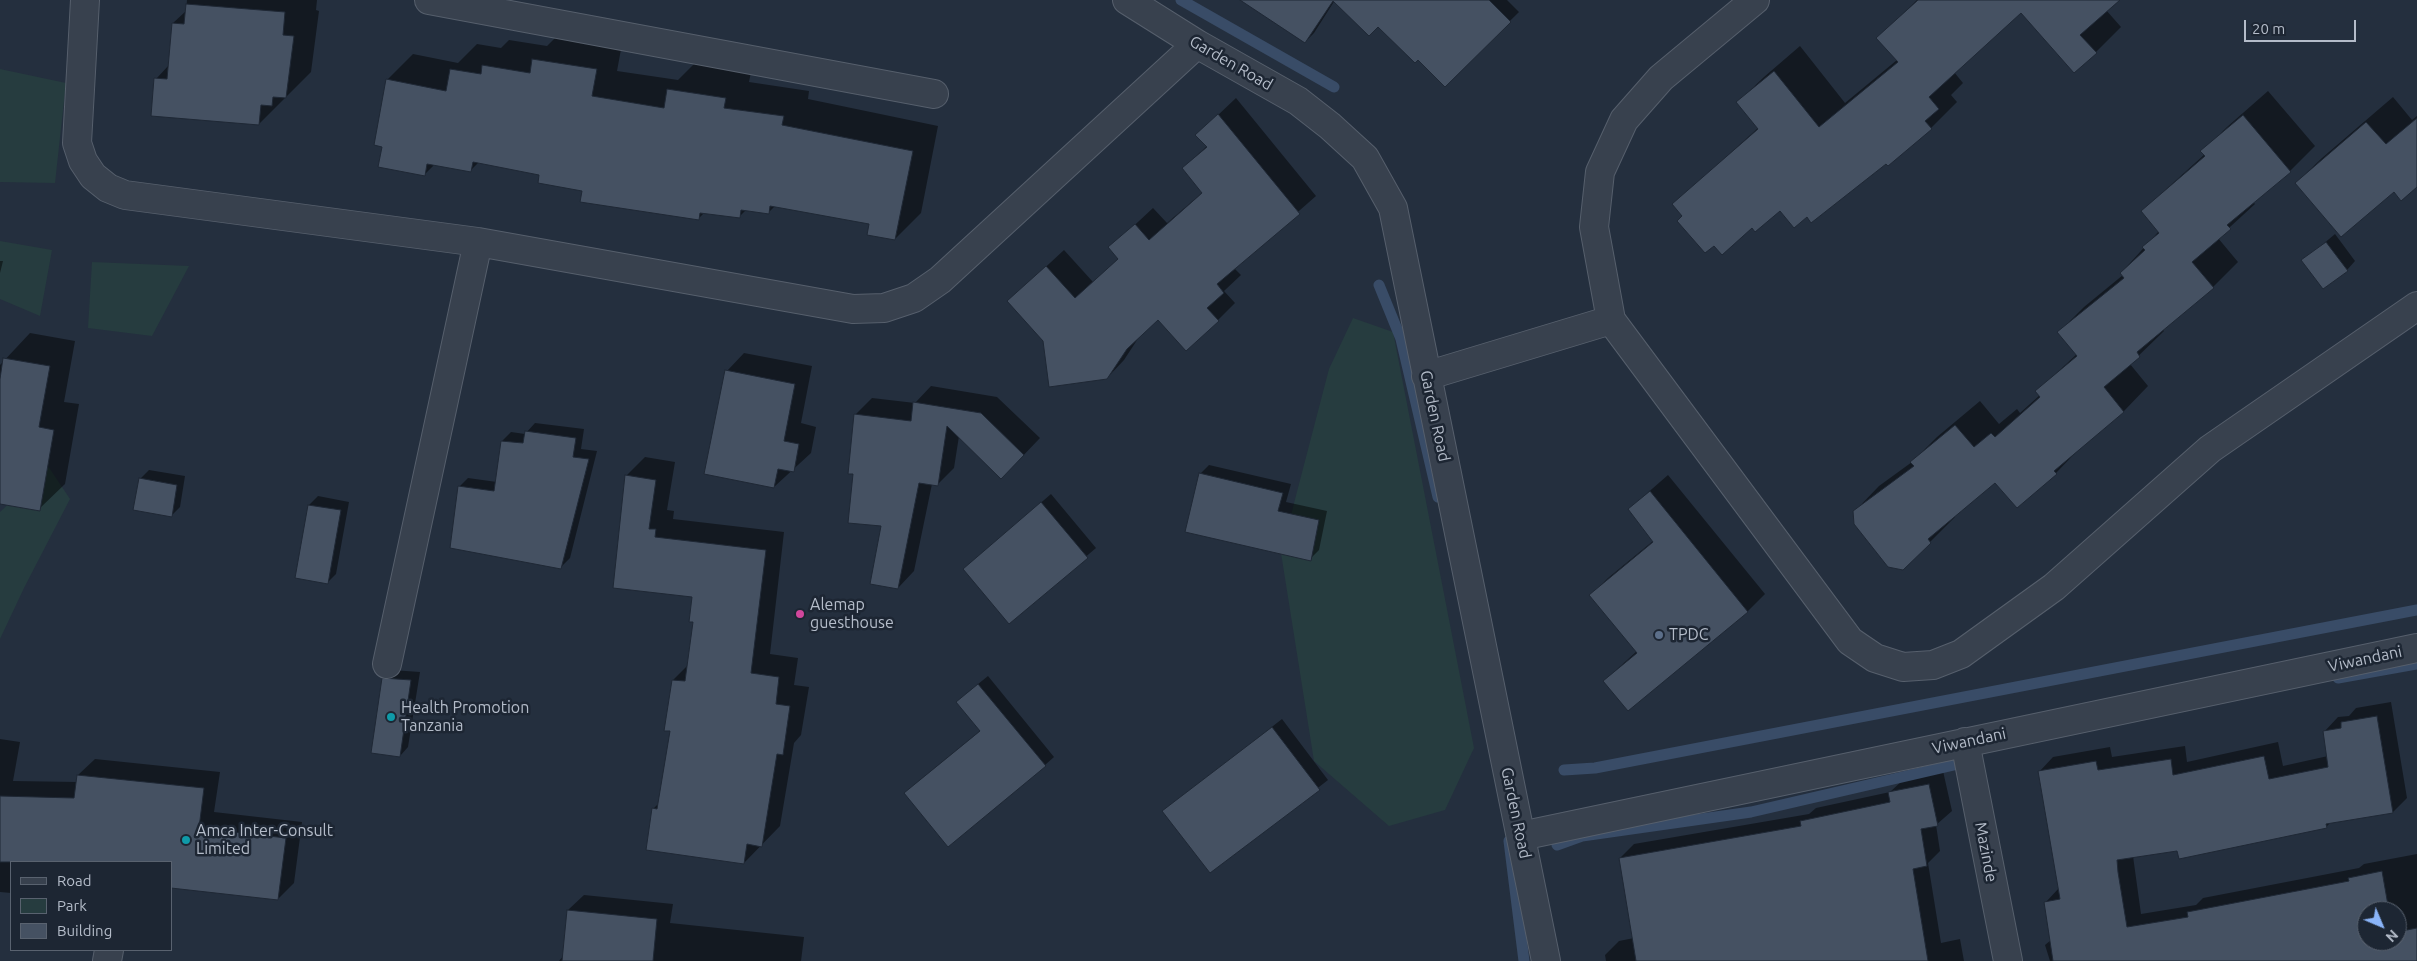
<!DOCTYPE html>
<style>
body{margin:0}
#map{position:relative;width:2417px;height:961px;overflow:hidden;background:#242f3e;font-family:Ubuntu,sans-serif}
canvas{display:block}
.legend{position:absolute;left:10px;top:861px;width:162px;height:90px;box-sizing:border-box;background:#1d2633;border:1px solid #59626f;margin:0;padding:6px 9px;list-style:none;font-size:15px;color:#b4bcc9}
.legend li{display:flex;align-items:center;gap:10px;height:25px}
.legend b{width:25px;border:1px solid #59626f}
.north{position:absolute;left:2357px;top:901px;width:50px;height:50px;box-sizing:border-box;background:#1d2633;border:1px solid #59626f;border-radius:50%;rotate:135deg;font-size:14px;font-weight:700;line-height:20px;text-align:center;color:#b4bcc9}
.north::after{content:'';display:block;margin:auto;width:18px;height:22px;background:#8ab4f8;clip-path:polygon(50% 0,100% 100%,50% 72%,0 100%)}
.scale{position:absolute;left:2244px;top:20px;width:112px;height:22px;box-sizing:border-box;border:2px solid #b4bcc9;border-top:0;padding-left:6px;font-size:15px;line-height:18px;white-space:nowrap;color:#b4bcc9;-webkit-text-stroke:4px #1d2633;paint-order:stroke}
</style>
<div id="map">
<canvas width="2417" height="961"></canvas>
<ul class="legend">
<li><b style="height:6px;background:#38414e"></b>Road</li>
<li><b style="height:14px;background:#263c3f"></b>Park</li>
<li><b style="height:14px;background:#455162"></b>Building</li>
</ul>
<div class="north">N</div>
<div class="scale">20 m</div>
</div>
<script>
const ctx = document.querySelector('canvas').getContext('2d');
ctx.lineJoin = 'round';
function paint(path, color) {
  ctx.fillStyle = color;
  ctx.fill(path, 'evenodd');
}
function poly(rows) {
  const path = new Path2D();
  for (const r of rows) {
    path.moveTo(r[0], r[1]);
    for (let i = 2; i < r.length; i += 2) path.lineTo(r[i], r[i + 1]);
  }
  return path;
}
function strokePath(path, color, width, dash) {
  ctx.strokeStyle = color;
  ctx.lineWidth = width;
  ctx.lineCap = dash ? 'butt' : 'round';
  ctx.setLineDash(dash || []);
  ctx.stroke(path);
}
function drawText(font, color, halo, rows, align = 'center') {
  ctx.font = font + ' Ubuntu,sans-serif';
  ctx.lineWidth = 5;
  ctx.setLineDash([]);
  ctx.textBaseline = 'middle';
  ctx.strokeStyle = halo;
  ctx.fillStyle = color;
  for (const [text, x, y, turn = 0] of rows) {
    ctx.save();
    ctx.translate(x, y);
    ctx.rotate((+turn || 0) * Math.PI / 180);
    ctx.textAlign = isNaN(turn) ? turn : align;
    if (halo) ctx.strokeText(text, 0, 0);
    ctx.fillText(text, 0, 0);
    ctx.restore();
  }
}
paint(poly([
 [0,69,66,83,55,183,0,182],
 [0,241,52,250,40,316,0,299],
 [92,262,189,266,152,336,88,328],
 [1353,318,1393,332,1474,748,1445,810,1389,826,1314,761,1281,553,1329,369],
 [48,466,70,499,24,588,0,639,0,512]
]), '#263c3f');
paint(poly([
 [187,0,317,0,316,10,319,11,311,72,259,124,156,79,169,65,173,23,186,11],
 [1259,0,1335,0,1314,33,1305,42],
 [1341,0,1507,0,1519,12,1445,85,1418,58,1378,25],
 [1917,0,2116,0,2106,10,2121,27,2096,52,2021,11,1954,72,1963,83,1951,95,1957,102,1931,128,1886,162,1807,215,1780,209,1752,226,1684,216,1674,204,1758,128,1738,102,1764,77,1800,46,1845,103,1897,60,1878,38],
 [559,34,622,44,617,71,678,80,694,64,751,72,749,82,809,91,808,99,938,126,921,213,895,239,871,223,775,206,768,213,747,209,739,217,705,212,698,219,583,190,541,174,479,162,471,170,435,164,425,174,384,146,387,80,413,54,458,63,477,44,501,48,509,40,547,46],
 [2268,91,2315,146,2290,171,2253,202,2255,204,2218,238,2238,262,2213,287,2163,329,2164,331,2130,364,2148,386,2124,411,2080,448,2056,473,1995,481,1954,516,1955,517,1930,542,1854,512,1879,486,1912,462,1937,437,1980,401,1999,424,2017,409,2020,413,2040,395,2037,391,2077,354,2059,332,2084,307,2123,275,2121,273,2159,231,2142,211,2205,154,2202,152,2227,127],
 [2393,97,2412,120,2417,116,2417,185,2394,191,2296,183,2322,158],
 [1236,98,1316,196,1234,268,1241,275,1224,291,1235,303,1218,320,1158,319,1141,334,1124,360,1107,378,1044,340,1009,301,1064,250,1093,282,1119,258,1110,248,1153,208,1167,223,1203,192,1183,168,1207,146,1197,135],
 [2335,234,2355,261,2347,270,2303,261],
 [0,261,3,261,0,273],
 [30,333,75,341,64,402,79,404,65,484,39,509,0,503,0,365],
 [744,353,812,366,801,423,816,427,811,453,774,487,727,371],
 [931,386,997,397,1040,438,1018,461,959,436,954,468,937,485,932,484,914,571,898,588,883,525,854,473,855,415,872,398,915,403],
 [535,423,584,429,581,449,597,451,570,558,561,567,460,486,468,478,497,482,502,441,511,432,525,434],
 [645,457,675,462,667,510,674,511,673,519,784,532,770,654,798,658,794,685,809,687,801,735,794,743,780,826,744,863,654,808,660,802,672,730,673,680,688,665,695,621,693,596,614,587,626,476],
 [1209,465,1291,484,1286,502,1327,511,1319,550,1310,559,1200,474],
 [149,470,185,476,180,507,171,516,140,479],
 [1668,475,1765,594,1748,611,1628,709,1604,681,1637,651,1591,595,1608,578,1653,541,1629,509],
 [1051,494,1096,548,1009,622,964,569],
 [318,496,349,502,336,574,328,582,309,505],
 [392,670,420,672,408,747,400,756,383,679],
 [988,676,1054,757,1045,765,915,784,981,730,967,693],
 [2391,702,2407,798,2393,812,2331,822,2326,827,2133,856,2141,914,2196,905,2203,898,2359,868,2364,864,2417,854,2417,961,2050,961,2045,945,2051,940,2045,903,2059,888,2039,772,2053,757,2110,747,2112,757,2185,746,2187,762,2278,742,2283,766,2328,756,2324,732,2338,717,2349,716,2356,708],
 [2367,911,2397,911,2397,941,2367,941],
 [1282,719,1328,780,1210,872,1164,811],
 [0,739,20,742,13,781,78,782,78,775,95,759,220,772,214,812,302,822,294,883,278,899,171,862,11,862,11,893,0,892],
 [1943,771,1952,811,1936,825,1940,851,1928,863,1941,943,1960,939,1964,961,1606,961,1605,955,1619,941,1634,938,1620,858,1634,844,1809,814,1816,808,1890,792,1904,779],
 [584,895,673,904,670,923,804,937,801,961,559,961,564,955,568,910]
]), '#0007');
strokePath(poly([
 [1181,0,1334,87],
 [1379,285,1401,339,1438,497],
 [2338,678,2417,664],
 [1564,770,1595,768,2417,610],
 [1509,841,1524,961],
 [1557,845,1582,836,1751,812,1954,765]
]), '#394c67', 11);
const building = poly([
 [1240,0,1489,0,1511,22,1445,87,1418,60,1415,63,1378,27,1369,36,1333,1,1305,43,1240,0],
 [1918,0,2120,0,2080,35,2097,53,2074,73,2021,13,1929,97,1939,109,1925,121,1932,129,1888,166,1886,164,1811,223,1807,217,1794,228,1780,211,1755,232,1752,228,1722,255,1714,246,1705,253,1677,221,1682,216,1672,204,1758,129,1736,102,1774,71,1819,127,1898,62,1876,38,1918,0],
 [186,4,285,12,283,35,294,36,286,98,273,97,272,106,261,105,259,125,151,116,154,78,167,79,172,23,184,24,186,4],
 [532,59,597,69,592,96,664,108,667,89,726,98,724,108,784,116,782,125,913,151,895,240,867,235,869,224,770,206,769,214,741,210,740,218,700,213,699,220,580,202,582,191,538,183,539,175,473,162,471,172,427,164,425,176,378,167,382,147,374,145,386,79,446,91,450,69,481,74,482,65,530,73,532,59],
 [1218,114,1300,214,1217,284,1224,293,1207,308,1219,321,1186,351,1158,320,1127,349,1107,379,1049,387,1043,341,1007,301,1046,266,1075,298,1118,259,1108,247,1135,224,1149,240,1202,193,1182,168,1207,147,1195,135,1218,114],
 [2243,115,2291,172,2227,225,2231,229,2192,262,2214,288,2137,352,2140,357,2104,387,2124,412,2054,471,2057,474,2017,508,1995,483,1928,539,1931,543,1903,570,1888,567,1854,524,1853,511,1914,466,1910,462,1955,425,1974,447,1991,433,1995,437,2040,397,2035,391,2077,356,2057,332,2124,278,2120,273,2145,250,2142,247,2159,233,2141,211,2205,156,2200,151,2243,115],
 [2417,118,2417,187,2401,201,2394,192,2341,237,2295,183,2366,122,2386,144,2417,118],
 [2326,242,2348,271,2323,289,2301,260,2326,242],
 [3,358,50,366,39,427,54,430,40,511,0,504,0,379,3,358],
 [725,370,795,384,784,441,799,444,794,472,778,469,774,488,704,474,725,370],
 [913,402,981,413,1024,455,1001,479,947,426,938,486,919,483,898,589,870,584,881,526,848,523,853,474,848,474,854,414,911,421,913,402],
 [525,431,576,438,573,457,589,459,561,569,450,548,458,486,494,491,501,441,523,443,525,431],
 [1199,473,1283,493,1278,511,1319,520,1311,561,1185,532,1199,473],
 [625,475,656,480,649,529,656,529,655,537,766,550,751,673,779,677,776,704,790,706,783,755,777,754,762,847,747,844,744,864,646,850,652,808,657,809,670,731,664,731,672,680,685,681,693,622,689,622,692,597,613,588,625,475],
 [139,478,177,485,172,517,133,510,139,478],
 [1650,491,1748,612,1628,711,1603,681,1637,653,1589,595,1653,542,1628,509,1650,491],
 [1041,502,1088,558,1009,624,963,569,1041,502],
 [308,505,341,510,328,584,295,578,308,505],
 [382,678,411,680,400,757,371,753,382,678],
 [978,684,1046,766,948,847,904,793,980,731,956,702,978,684],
 [2377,716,2393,813,2326,824,2327,828,2179,859,2177,851,2117,860,2118,872,2127,927,2188,917,2187,912,2349,881,2348,878,2382,871,2389,911,2367,911,2367,941,2397,941,2397,932,2417,928,2417,961,2053,961,2044,902,2060,899,2038,771,2096,761,2098,770,2171,759,2173,775,2264,756,2269,779,2328,767,2323,731,2341,728,2341,722,2377,716],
 [1272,727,1320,790,1210,873,1162,811,1272,727],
 [77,775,204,788,199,828,286,838,278,900,171,888,171,862,0,862,0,796,74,798,77,775],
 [1929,784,1938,826,1921,829,1927,866,1913,869,1928,961,1636,961,1619,858,1801,826,1800,821,1890,802,1888,792,1929,784],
 [567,910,657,919,653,961,562,961,567,910]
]);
paint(building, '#455162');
strokePath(building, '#1f2835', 1);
const minor = poly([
 [85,0,77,143,83,161,93,176,108,188,125,195,478,242,853,309,884,308,914,298,940,280,1197,44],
 [429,0,934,94],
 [1127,0,1197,44,1298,101,1330,126,1365,158,1393,208,1546,961],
 [1755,0,1661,78,1624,120,1600,172,1594,227,1611,320,1850,641,1875,658,1903,667,1933,665,1961,654,2054,587,2210,449,2417,306],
 [1426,376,1611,320],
 [387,664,478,242],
 [1965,742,2008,961],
 [1521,836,2417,648],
 [107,961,109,950]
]);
strokePath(minor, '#565f6c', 30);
strokePath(minor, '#38414e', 28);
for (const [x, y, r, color] of [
 [800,614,5,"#d1479c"],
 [1659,635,5,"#5c6f8a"],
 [391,717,5,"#0f9aa8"],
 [186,840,5,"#0f9aa8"]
]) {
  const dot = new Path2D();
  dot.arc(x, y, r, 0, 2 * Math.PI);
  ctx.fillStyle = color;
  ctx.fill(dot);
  strokePath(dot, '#1d2633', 2);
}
drawText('16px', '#b4bcc9', '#1d2633', [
 ["Garden Road",1231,63,30],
 ["Garden Road",1435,416,78],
 ["Viwandani",2365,659,-12],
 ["Viwandani",1969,741,-12],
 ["Garden Road",1516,813,78],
 ["Mazinde",1986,852,79]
]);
drawText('16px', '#b4bcc9', '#1d2633', [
 ["Alemap",810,605],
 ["guesthouse",810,623],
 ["TPDC",1669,635],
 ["Health Promotion",401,708],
 ["Tanzania",401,726],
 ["Amca Inter-Consult",196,831],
 ["Limited",196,849]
], 'left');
</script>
